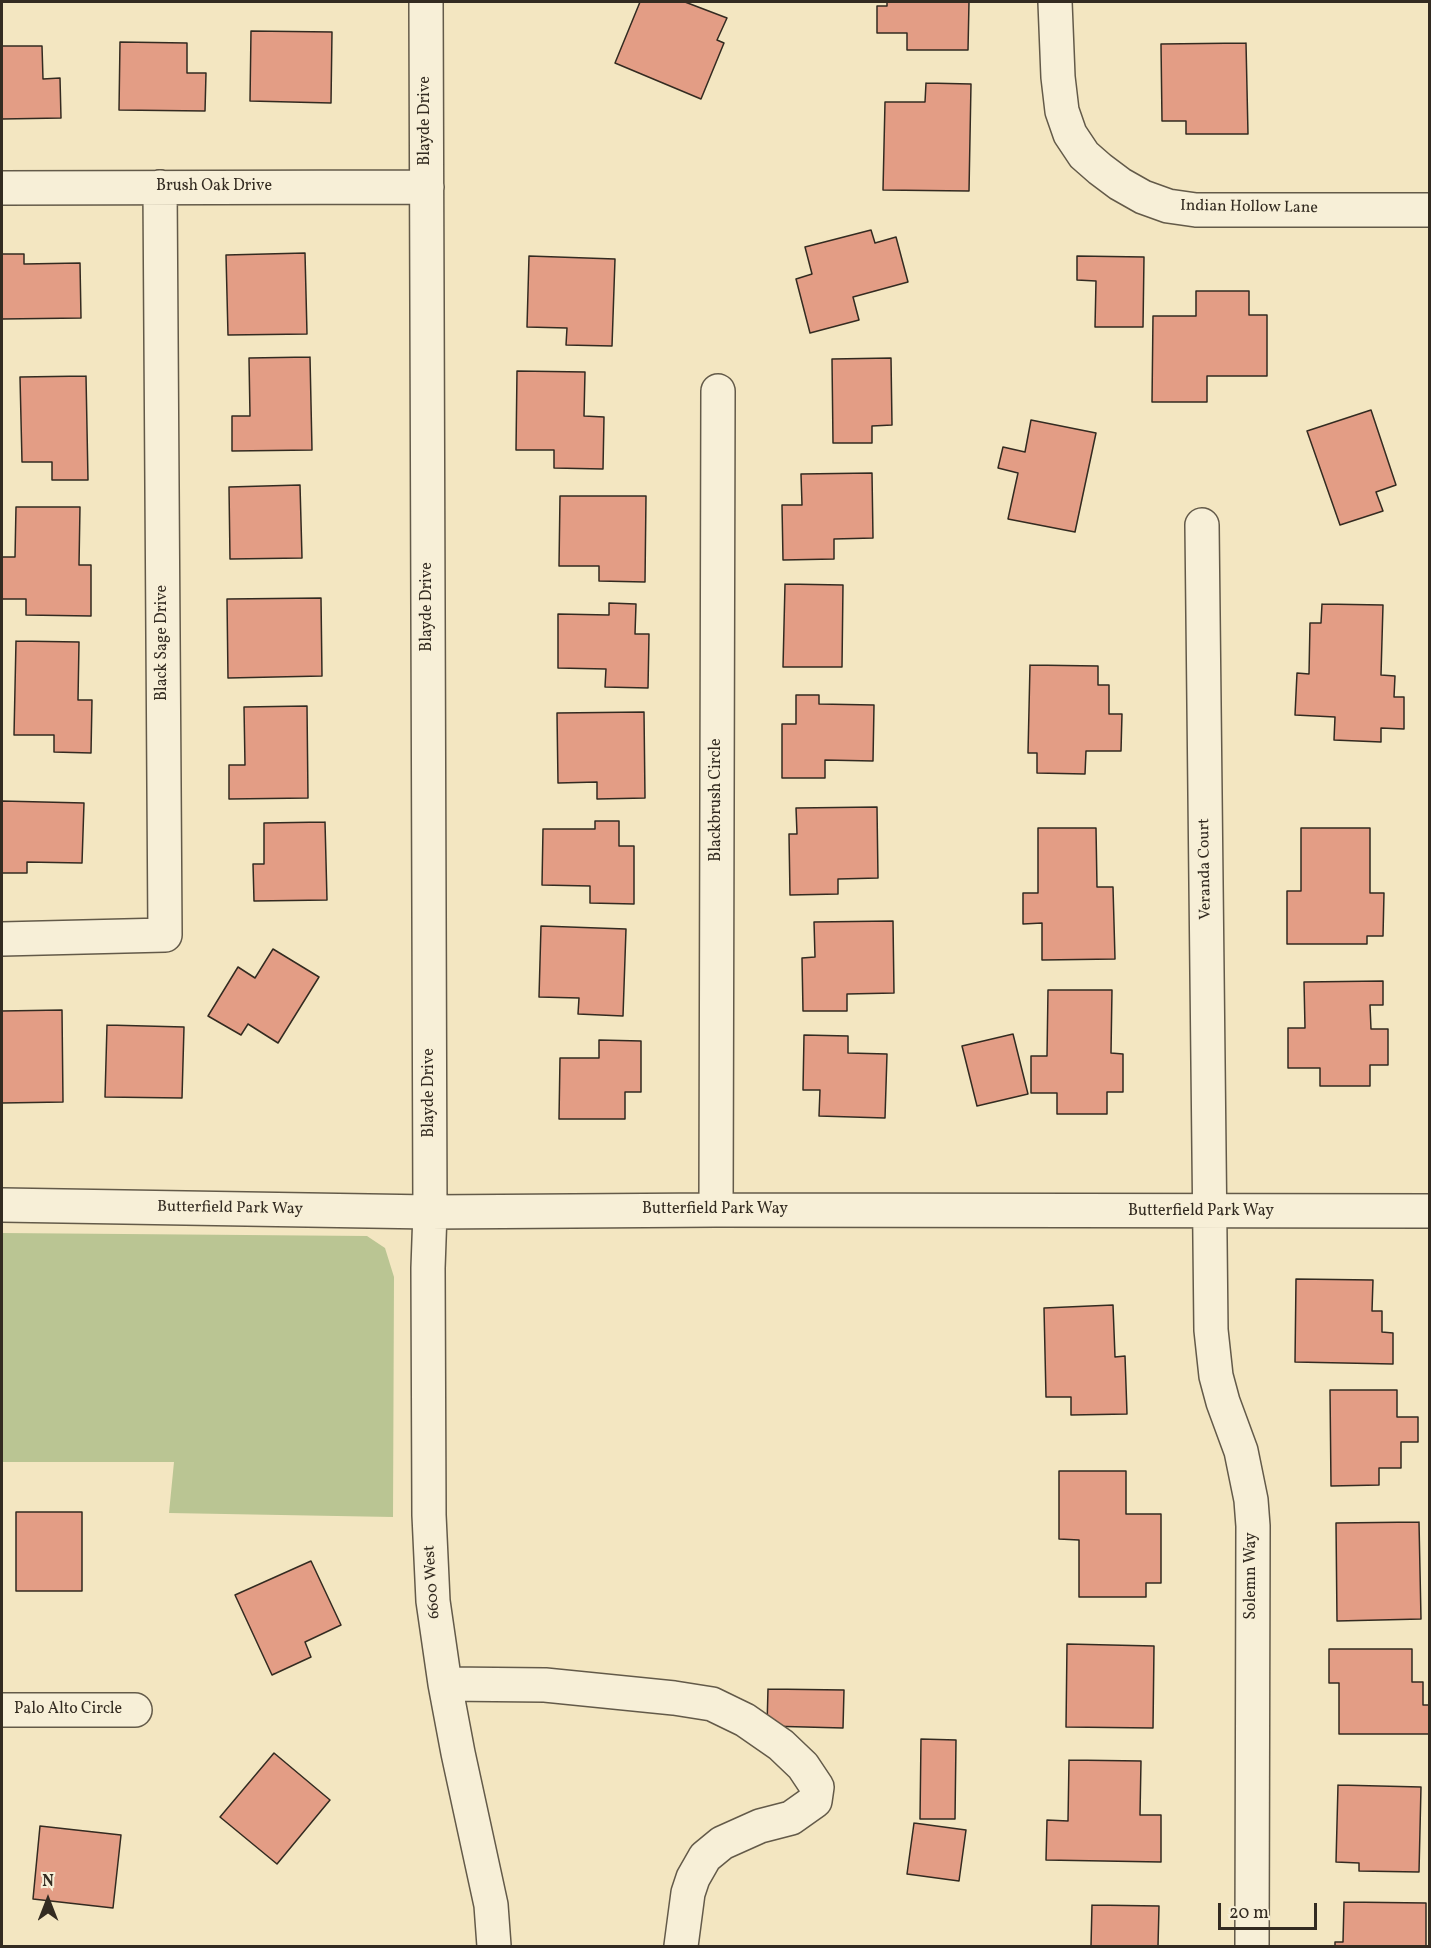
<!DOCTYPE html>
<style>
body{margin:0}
#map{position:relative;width:1431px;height:1948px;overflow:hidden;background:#f3e6c1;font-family:Vollkorn,serif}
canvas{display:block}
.frame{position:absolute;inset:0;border:3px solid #332b21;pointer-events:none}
.north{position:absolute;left:18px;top:1870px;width:60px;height:60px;-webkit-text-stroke:4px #f7efd7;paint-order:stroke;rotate:0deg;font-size:16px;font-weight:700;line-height:24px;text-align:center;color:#332b21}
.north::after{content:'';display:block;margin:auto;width:21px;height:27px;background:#332b21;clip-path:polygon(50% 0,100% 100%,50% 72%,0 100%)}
.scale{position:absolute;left:1218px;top:1903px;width:99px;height:27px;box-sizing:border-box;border:3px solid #332b21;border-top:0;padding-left:8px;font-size:18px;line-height:21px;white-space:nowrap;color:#332b21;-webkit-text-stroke:4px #f7efd7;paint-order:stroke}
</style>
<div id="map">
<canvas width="1431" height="1948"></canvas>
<div class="frame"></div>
<div class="north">N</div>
<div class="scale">20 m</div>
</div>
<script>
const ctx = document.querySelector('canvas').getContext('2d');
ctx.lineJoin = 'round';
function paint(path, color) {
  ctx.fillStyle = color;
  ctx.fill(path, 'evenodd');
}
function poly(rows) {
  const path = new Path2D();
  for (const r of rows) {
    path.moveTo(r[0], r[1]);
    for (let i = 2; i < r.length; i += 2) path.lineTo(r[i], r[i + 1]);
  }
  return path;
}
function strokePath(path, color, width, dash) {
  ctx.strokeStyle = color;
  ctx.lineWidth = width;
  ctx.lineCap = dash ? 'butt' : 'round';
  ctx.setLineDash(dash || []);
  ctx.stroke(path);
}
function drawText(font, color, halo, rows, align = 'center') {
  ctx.font = font + ' Vollkorn,serif';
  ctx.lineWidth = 4.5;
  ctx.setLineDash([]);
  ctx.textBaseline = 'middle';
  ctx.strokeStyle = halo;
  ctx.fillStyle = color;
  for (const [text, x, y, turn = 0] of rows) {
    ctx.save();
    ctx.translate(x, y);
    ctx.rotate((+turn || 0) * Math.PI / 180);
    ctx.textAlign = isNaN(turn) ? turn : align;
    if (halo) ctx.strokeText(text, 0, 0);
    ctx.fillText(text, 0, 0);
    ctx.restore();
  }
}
paint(poly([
 [2,1233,367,1236,385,1248,394,1277,393,1517,169,1513,174,1462,2,1462]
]), '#bac593');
const building = poly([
 [640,2,685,2,727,18,717,40,724,43,701,99,615,63,640,2],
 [887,2,969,2,968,50,907,50,907,33,877,33,877,6,887,6,887,2],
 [251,31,332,32,331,103,250,101,251,31],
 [120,42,187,43,187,73,206,73,205,111,119,110,120,42],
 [1246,43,1248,134,1186,134,1186,121,1162,121,1161,44,1246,43],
 [2,46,42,46,43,79,60,78,61,118,2,119,2,46],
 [926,83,971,84,969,191,883,190,885,102,925,102,926,83],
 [871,230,875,243,896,237,908,282,853,297,859,320,810,333,796,279,812,274,805,247,871,230],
 [305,253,307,334,228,335,226,255,305,253],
 [2,254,24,254,24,264,80,263,81,318,2,319,2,254],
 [529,256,615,259,612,346,566,345,567,328,527,327,529,256],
 [1077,256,1144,257,1143,327,1095,327,1096,281,1077,280,1077,256],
 [1196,291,1249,291,1249,315,1267,315,1267,376,1207,376,1207,402,1152,402,1153,316,1196,316,1196,291],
 [310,357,312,450,232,451,232,416,250,416,249,358,310,357],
 [891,358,892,425,872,426,872,443,833,443,832,359,891,358],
 [517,371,585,372,584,416,604,417,603,469,554,468,554,450,516,450,517,371],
 [86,376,88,480,52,480,52,462,22,462,20,377,86,376],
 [1371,410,1396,485,1376,492,1383,511,1340,525,1307,431,1371,410],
 [1031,420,1096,433,1075,532,1008,519,1018,473,998,468,1003,447,1025,452,1031,420],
 [872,473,873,538,834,539,834,559,783,560,782,505,802,505,801,474,872,473],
 [300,485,302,558,230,559,229,487,300,485],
 [560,496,646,496,645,582,599,581,599,566,559,566,560,496],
 [16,507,80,507,79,565,91,565,91,616,26,615,26,599,2,599,2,557,15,557,16,507],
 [785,584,843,585,842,667,783,667,785,584],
 [321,598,322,676,228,678,227,599,321,598],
 [609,603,636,604,635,634,649,634,648,688,605,687,606,669,558,668,558,614,609,615,609,603],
 [1322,604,1383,605,1381,675,1395,676,1394,697,1404,697,1404,729,1381,728,1381,742,1334,740,1335,717,1295,715,1297,673,1309,674,1310,623,1321,623,1322,604],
 [16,641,79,642,78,700,92,700,91,753,54,752,54,735,14,735,16,641],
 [1030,665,1098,666,1098,685,1109,685,1109,714,1122,714,1121,751,1086,751,1085,774,1037,773,1037,753,1028,753,1030,665],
 [796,695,819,695,819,704,874,705,873,761,825,760,825,778,782,778,782,724,796,724,796,695],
 [307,706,308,798,229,799,229,765,245,765,244,707,307,706],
 [644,712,645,798,597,799,597,782,558,783,557,713,644,712],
 [2,801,84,803,82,863,27,862,27,873,2,873,2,801],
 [877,807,878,878,838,879,838,894,790,895,789,834,797,834,796,808,877,807],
 [595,821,619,821,619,846,634,846,634,904,590,903,590,886,542,885,543,829,595,829,595,821],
 [325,822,327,900,254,901,253,864,264,864,264,823,325,822],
 [1038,828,1096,828,1097,887,1113,887,1115,959,1042,960,1042,923,1023,924,1023,893,1038,893,1038,828],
 [1301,828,1370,828,1370,893,1384,893,1383,936,1367,936,1367,944,1287,944,1287,891,1301,891,1301,828],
 [893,921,894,993,847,994,847,1011,803,1011,802,958,815,957,814,922,893,921],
 [541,926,626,929,623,1016,578,1014,579,998,539,997,541,926],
 [273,949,319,977,278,1043,248,1024,241,1035,208,1016,238,967,255,978,273,949],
 [1383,981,1383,1005,1370,1005,1371,1029,1388,1029,1388,1065,1370,1065,1370,1086,1320,1086,1320,1068,1288,1068,1288,1028,1305,1028,1304,982,1383,981],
 [1048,990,1112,990,1111,1053,1123,1054,1123,1092,1107,1092,1107,1114,1057,1114,1057,1093,1031,1093,1031,1056,1047,1056,1048,990],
 [62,1010,63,1102,2,1103,2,1011,62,1010],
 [107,1025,184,1027,182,1098,105,1097,107,1025],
 [1013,1034,1028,1094,977,1106,962,1046,1013,1034],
 [804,1035,848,1036,848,1053,887,1054,885,1118,819,1116,820,1090,803,1090,804,1035],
 [599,1040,641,1041,641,1092,625,1092,625,1119,559,1119,560,1058,599,1058,599,1040],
 [1296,1279,1373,1280,1372,1311,1382,1311,1382,1332,1393,1333,1393,1364,1295,1362,1296,1279],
 [1113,1305,1115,1357,1125,1356,1127,1414,1071,1415,1071,1397,1046,1397,1044,1308,1113,1305],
 [1330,1390,1397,1390,1397,1417,1418,1417,1418,1442,1401,1442,1401,1468,1379,1468,1379,1485,1331,1486,1330,1390],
 [1059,1471,1126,1471,1126,1514,1161,1514,1161,1583,1146,1583,1146,1597,1079,1597,1079,1540,1059,1539,1059,1471],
 [16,1512,82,1512,82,1591,16,1591,16,1512],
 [1419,1522,1421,1619,1337,1621,1336,1523,1419,1522],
 [311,1561,341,1625,305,1642,311,1657,272,1675,235,1595,311,1561],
 [1067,1644,1154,1646,1153,1728,1066,1727,1067,1644],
 [1329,1649,1412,1649,1412,1682,1423,1682,1423,1705,1430,1705,1430,1734,1339,1734,1339,1683,1329,1683,1329,1649],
 [768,1689,844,1690,843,1728,767,1726,768,1689],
 [921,1739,956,1740,955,1819,920,1819,921,1739],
 [274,1753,330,1800,277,1864,220,1817,274,1753],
 [1069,1760,1141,1761,1140,1815,1161,1815,1161,1862,1046,1860,1047,1820,1068,1821,1069,1760],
 [1338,1785,1421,1787,1419,1872,1359,1871,1359,1863,1336,1862,1338,1785],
 [914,1823,966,1830,959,1881,907,1874,914,1823],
 [40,1826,121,1835,113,1908,33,1899,40,1826],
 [1344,1902,1426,1903,1426,1946,1335,1946,1335,1942,1343,1942,1344,1902],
 [1092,1905,1159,1906,1158,1946,1091,1946,1092,1905]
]);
paint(building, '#e39d85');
strokePath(building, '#332b21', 1.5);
const minor = poly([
 [426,2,430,1212,428,1268,429,1515,433,1601,445,1684,458,1753,491,1905,494,1946],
 [1055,2,1058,77,1062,111,1070,134,1084,155,1100,169,1120,184,1143,197,1168,206,1196,210,1430,210],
 [2,188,427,187],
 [1202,525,1211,1330,1216,1376,1223,1402,1241,1451,1251,1500,1253,1526,1252,1946],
 [2,939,165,935,160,187],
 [2,1205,430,1212,716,1210,1430,1211],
 [716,1210,718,391],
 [445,1684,545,1685,674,1698,712,1704,745,1720,781,1745,803,1766,817,1787,815,1801,791,1818,760,1826,722,1843,705,1857,693,1878,688,1893,681,1946],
 [2,1710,135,1710]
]);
strokePath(minor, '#635a49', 36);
strokePath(minor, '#f7efd7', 33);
drawText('16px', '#332b21', '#f7efd7', [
 ["Blayde Drive",426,121,-90],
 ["Brush Oak Drive",214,187],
 ["Indian Hollow Lane",1249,208,1],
 ["Blayde Drive",428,607,-90],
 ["Black Sage Drive",163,643,-90],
 ["Blackbrush Circle",717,800,-90],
 ["Veranda Court",1206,869,-91],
 ["Blayde Drive",430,1093,-90],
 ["Butterfield Park Way",230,1209,1],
 ["Butterfield Park Way",715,1210],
 ["Butterfield Park Way",1201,1212],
 ["Solemn Way",1252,1576,-90],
 ["6600 West",433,1582,-94],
 ["Palo Alto Circle",68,1710]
]);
</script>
